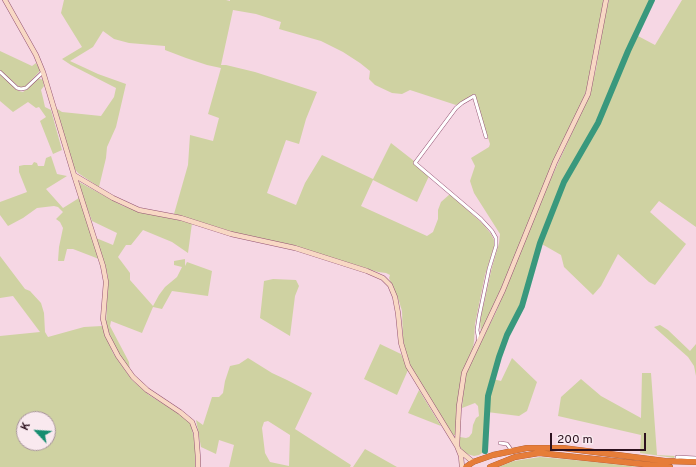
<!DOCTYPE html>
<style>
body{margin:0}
#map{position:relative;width:696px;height:467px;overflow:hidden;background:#f6d7e4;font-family:Overpass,sans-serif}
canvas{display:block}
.north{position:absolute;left:16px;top:411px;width:40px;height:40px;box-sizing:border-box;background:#f9e9ef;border:1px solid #a7939b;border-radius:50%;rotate:295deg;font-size:11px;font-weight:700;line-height:16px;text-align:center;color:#2c111e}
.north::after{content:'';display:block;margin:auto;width:14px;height:18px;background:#168d70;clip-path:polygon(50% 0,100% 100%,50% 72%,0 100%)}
.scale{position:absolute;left:550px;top:433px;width:96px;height:18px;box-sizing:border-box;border:2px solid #2c111e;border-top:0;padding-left:5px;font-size:12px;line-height:14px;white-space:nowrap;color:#2c111e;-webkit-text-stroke:3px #f9e9ef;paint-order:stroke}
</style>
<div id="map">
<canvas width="696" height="467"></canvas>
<div class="north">K</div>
<div class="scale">200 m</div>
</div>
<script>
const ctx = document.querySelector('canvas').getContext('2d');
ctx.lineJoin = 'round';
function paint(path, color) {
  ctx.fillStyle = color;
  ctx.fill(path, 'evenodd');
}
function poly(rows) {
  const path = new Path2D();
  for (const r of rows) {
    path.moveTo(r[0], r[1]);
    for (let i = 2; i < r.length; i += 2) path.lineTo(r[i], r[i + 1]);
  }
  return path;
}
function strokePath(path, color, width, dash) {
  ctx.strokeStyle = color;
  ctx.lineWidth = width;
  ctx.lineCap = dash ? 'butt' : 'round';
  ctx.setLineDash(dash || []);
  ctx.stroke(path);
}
paint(poly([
 [64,0,226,0,230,1,230,0,604,0,588,85,585,94,493,307,481,333,480,321,492,267,499,243,500,234,474,193,470,181,475,166,471,158,489,147,490,144,474,94,456,105,410,90,402,94,392,93,375,85,369,79,370,71,360,63,343,52,321,41,279,29,281,22,256,14,233,10,221,65,226,65,255,72,317,92,306,119,299,144,286,140,267,193,296,205,305,183,322,155,373,179,391,143,414,161,414,163,429,176,417,202,373,180,361,206,427,236,433,232,438,219,438,210,441,202,450,194,483,224,491,234,494,240,494,247,485,275,475,324,474,341,473,348,462,373,455,435,453,435,412,370,405,352,403,340,402,311,399,301,389,278,390,275,386,273,378,272,297,247,236,233,174,214,188,165,190,135,213,141,219,118,208,114,221,68,207,65,186,58,165,50,165,46,129,43,114,39,103,31,93,47,70,61,98,74,126,84,116,127,107,147,106,158,99,187,78,173,74,168,56,108,62,112,101,116,114,97,116,88,71,65,62,59,82,47,61,13],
 [609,0,652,0,641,24,638,36,655,45,682,0,696,0,696,227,659,201,650,212,686,244,655,285,649,282,618,254,601,286,593,295,564,267,561,255,540,243,522,306,507,335,499,357,493,379,501,381,512,358,537,382,527,411,519,416,487,412,485,451,479,455,474,456,467,454,463,451,460,447,460,437,466,438,469,437,472,433,473,425,476,418,479,416,478,406,475,403,462,408,465,374,496,312,548,185,588,98,596,69,604,19],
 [0,51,32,66,36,63,40,70,39,72,25,87,20,88,0,70],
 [0,74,19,91,23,92,38,78,43,80,44,86,41,90,43,98,45,107,51,110,62,150,53,154,40,121,46,117,39,107,36,108,28,102,13,112,0,101],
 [51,156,57,174,67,176,46,189,63,208,79,198,99,259,73,249,67,249,64,261,58,261,59,247,63,228,60,222,56,219,63,212,58,207,54,206,37,208,23,218,8,226,0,215,0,202,27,192,19,172,19,166,24,165,32,165,34,162,37,163,38,166,44,166,46,158],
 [79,182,123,206,141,212,192,223,188,253,172,242,143,230,131,245,126,245,118,257,130,273,130,280,153,306,159,295,165,287,177,277,182,267,174,265,174,261,185,259,185,266,187,262,212,271,208,296,172,291,162,309,153,307,142,333,111,321,110,326,129,362,130,371,115,347,106,325,108,276,96,238,113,245,117,233,92,221,81,192,78,183],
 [0,256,25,289,30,291,41,303,44,313,45,332,48,337,84,327,102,326,113,353,132,380,149,395,183,416,190,423,192,429,195,444,195,467,0,467,0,336,40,332,13,296,0,298],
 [24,419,48,419,48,443,24,443],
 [273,279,296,280,299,286,295,296,290,336,260,318,264,281],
 [660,325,668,330,690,351,696,344,696,376,694,366,688,357,654,327],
 [380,344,401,354,408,370,397,395,364,379],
 [248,358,272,373,287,380,312,393,295,429,351,465,350,467,229,467,234,445,219,440,216,454,201,447,196,420,203,425,212,397,219,397,223,393,225,381,230,366,239,364],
 [268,421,290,435,289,466,270,462,265,453,262,428,264,422],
 [642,373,651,373,657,455,675,456,674,458,640,453,641,435,558,416,561,397,581,379,601,396,641,418],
 [419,390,441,426,408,413],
 [365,449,397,467,353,467],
 [540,457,585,461,639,467,498,467,514,461]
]), '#cfd2a2');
strokePath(poly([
 [485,451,488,396,499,357,507,335,522,306,540,243,564,182,598,123,628,51,652,0]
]), '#39987d', 6);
const street = poly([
 [0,72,17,88,21,89,26,88,43,72],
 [479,341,477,330,479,317,489,269,496,246,496,238,492,231,481,219,415,163,456,108,462,103,474,96,486,137],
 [500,443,507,444,512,451],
 [677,462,677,457,696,458]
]);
const secondary = poly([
 [5,0,36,55,43,72,74,175,103,266,106,282,103,319,107,335,118,356,133,377,147,390,180,412,192,422,196,433,198,458,198,467],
 [74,175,113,198,139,210,181,218,231,234,295,248,367,271,383,278,390,285,395,297,398,313,401,343,408,366,457,446,461,456,462,467],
 [457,446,459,406,464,373,503,290,555,162,588,94,606,0],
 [460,451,473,462]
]);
const highway = poly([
 [466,467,473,462,493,455,527,448,563,448,665,461,696,462],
 [490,467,515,457,539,453,670,467]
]);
strokePath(street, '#935372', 4);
strokePath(secondary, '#935372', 5.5);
strokePath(highway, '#a55730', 6);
strokePath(street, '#fff', 3);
strokePath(secondary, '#f8d8c4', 4.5);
strokePath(highway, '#e67d39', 5.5);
</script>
